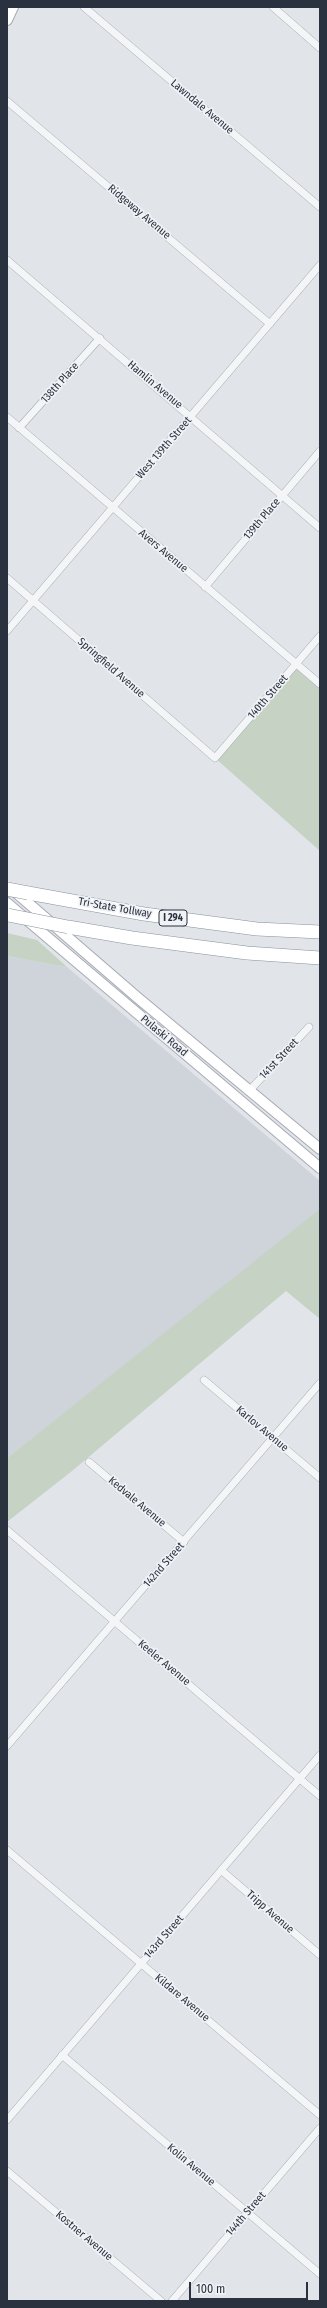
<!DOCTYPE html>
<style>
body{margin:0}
#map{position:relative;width:327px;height:2308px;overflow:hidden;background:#e1e4e9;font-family:"Fira Sans Condensed",sans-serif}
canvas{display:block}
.frame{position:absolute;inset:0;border:8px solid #2a313f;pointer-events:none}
.scale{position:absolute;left:189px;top:2282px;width:119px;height:18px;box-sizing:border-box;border:2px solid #2a313f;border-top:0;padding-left:5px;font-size:12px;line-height:14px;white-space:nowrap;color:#2a313f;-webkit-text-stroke:3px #f0f2f6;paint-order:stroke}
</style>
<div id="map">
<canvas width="327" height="2308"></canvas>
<div class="frame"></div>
<div class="scale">100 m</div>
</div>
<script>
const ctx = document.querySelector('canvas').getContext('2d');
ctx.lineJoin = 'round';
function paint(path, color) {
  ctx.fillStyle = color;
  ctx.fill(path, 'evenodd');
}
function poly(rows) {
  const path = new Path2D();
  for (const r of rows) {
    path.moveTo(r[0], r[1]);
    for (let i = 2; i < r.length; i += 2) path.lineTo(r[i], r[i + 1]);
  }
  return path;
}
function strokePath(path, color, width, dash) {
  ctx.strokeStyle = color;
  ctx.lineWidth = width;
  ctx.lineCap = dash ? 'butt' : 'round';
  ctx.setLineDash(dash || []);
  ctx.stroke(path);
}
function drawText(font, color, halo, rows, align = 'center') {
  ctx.font = font + ' "Fira Sans Condensed",sans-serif';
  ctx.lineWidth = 3.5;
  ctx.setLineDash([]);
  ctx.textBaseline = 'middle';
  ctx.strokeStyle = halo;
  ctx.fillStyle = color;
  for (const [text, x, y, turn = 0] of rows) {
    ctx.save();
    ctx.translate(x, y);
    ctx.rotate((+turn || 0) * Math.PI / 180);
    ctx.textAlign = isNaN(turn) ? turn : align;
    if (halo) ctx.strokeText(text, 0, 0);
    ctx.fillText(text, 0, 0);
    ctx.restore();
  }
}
paint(poly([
 [7,956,67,967,320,1181,320,1209,307,1221,7,1458]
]), '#cfd3da');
paint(poly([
 [296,664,320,684,320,851,215,758],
 [7,933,37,940,67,967,7,956],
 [320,1209,320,1319,286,1291,72,1471,7,1522,7,1458]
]), '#c6d2c3');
const minor = poly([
 [84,7,320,207],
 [273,7,320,48],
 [7,101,270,324],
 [7,260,320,528],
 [7,417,320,684],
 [19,428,100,338],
 [7,578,215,758,320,636],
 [205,587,320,451],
 [7,631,320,265],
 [250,1090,309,1027],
 [204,1380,320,1478],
 [89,1462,184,1542],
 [7,1530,320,1796],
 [7,1746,320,1383],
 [7,1850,320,2115],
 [221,1870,320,1955],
 [62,2055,320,2274],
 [7,2120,320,1755],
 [7,2171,161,2301],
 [172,2301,320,2128]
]);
const secondary = poly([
 [7,20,13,7],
 [13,890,138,998,320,1149],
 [7,903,320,1168]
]);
const motorway = poly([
 [28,893,144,914,257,929,320,932],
 [68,927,132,938,247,953,320,958]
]);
strokePath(minor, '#a6abb3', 8);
strokePath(secondary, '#a6abb3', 12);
strokePath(motorway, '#89909e', 14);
strokePath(minor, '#f3f5f7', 7);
strokePath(secondary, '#fff', 10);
strokePath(motorway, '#fff', 13);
const motorwayBridge = poly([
 [7,889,28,893],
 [8,915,68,927]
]);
strokePath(motorwayBridge, '#89909e', 14, []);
strokePath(motorwayBridge, '#fff', 13);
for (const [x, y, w] of [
 [173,918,28]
]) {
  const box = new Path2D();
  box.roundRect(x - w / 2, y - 8, w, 16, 3);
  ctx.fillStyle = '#f0f2f6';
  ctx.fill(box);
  strokePath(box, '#2a313f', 1);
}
drawText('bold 10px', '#2a313f', null, [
 ["I 294",173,918]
]);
drawText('11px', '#2a313f', '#f0f2f6', [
 ["Lawndale Avenue",202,107,40],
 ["Ridgeway Avenue",139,212,40],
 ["138th Place",60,383,-48],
 ["Hamlin Avenue",155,385,40],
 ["West 139th Street",164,448,-49],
 ["139th Place",262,519,-50],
 ["Avers Avenue",163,551,40],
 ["Springfield Avenue",111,668,41],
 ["140th Street",268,697,-49],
 ["Tri-State Tollway",115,908,10],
 ["Pulaski Road",164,1036,40],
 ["141st Street",279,1059,-47],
 ["Karlov Avenue",262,1429,40],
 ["Kedvale Avenue",137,1502,40],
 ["142nd Street",164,1565,-49],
 ["Keeler Avenue",164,1663,40],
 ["Tripp Avenue",270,1912,41],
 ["143rd Street",164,1937,-49],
 ["Kildare Avenue",182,1998,40],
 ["Kolin Avenue",191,2165,40],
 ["144th Street",246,2214,-49],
 ["Kostner Avenue",84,2236,40]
]);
</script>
